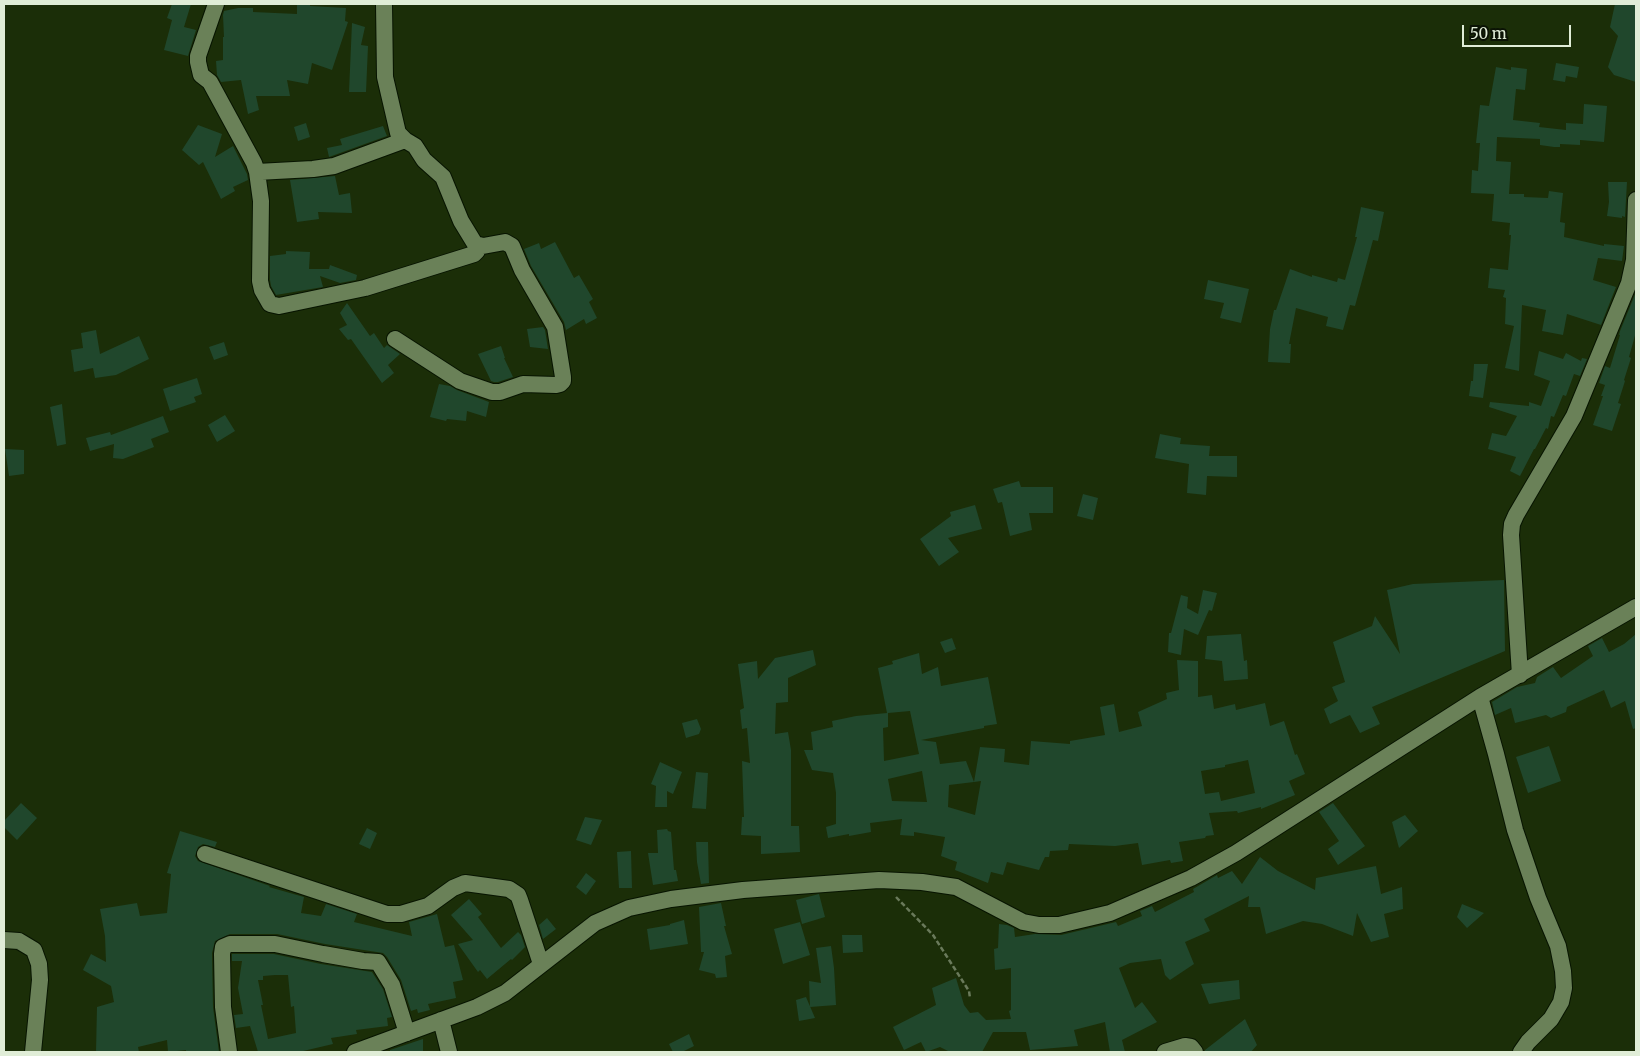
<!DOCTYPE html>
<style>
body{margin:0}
#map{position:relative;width:1640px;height:1056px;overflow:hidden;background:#1b2e08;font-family:Merriweather,serif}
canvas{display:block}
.frame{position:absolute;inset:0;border:5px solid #e0edd7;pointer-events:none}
.scale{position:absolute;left:1462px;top:25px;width:109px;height:22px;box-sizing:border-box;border:2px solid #e0edd7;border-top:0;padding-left:6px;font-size:15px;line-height:18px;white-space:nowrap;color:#e0edd7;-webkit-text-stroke:4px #0b1305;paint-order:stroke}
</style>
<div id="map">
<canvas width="1640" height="1056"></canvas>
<div class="frame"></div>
<div class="scale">50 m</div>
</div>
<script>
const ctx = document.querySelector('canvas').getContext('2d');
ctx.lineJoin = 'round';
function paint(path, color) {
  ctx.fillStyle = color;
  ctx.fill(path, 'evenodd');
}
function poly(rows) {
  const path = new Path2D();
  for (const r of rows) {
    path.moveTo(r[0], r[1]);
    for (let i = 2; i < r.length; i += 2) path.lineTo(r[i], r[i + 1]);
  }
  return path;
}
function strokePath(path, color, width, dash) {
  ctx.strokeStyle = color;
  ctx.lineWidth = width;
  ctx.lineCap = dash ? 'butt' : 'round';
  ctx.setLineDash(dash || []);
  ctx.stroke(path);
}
paint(poly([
 [172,4,191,4,184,27,196,30,188,56,164,50,172,20,167,18],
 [297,4,310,4,310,6,346,8,345,21,348,22,332,70,312,63,308,84,287,80,290,96,256,96,259,110,248,114,241,80,221,82,217,75,216,61,223,60,223,37,224,37,223,15,224,11,238,8,253,8,253,12,297,14],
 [1615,4,1636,4,1636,82,1614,75,1608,67,1618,36,1610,27],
 [352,23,365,27,361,45,368,46,366,92,349,92],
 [1556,63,1579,67,1577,78,1566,76,1565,82,1553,80],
 [1496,67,1511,70,1511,67,1527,69,1525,90,1516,89,1513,120,1540,123,1539,127,1566,130,1566,123,1583,124,1584,104,1607,106,1604,142,1580,140,1580,145,1560,144,1560,147,1554,147,1540,145,1540,139,1497,137,1496,161,1511,162,1509,194,1524,194,1524,197,1548,198,1549,191,1563,193,1560,222,1565,223,1564,237,1604,246,1604,244,1624,246,1622,261,1598,258,1593,280,1616,287,1601,325,1567,314,1563,335,1542,331,1546,310,1522,305,1519,371,1505,368,1514,326,1505,324,1506,298,1503,297,1505,290,1488,288,1490,268,1508,270,1511,235,1509,235,1510,223,1492,221,1494,194,1471,193,1472,170,1478,171,1480,143,1476,143,1480,105,1489,106],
 [306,123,310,137,298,141,294,127],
 [198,125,222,134,215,157,233,146,247,174,248,180,233,187,235,191,221,199,203,162,199,165,182,150],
 [383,126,387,136,329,157,327,148,342,145,340,139],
 [335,176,339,195,350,193,352,213,318,212,319,219,297,222,290,180],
 [1608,182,1627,182,1625,217,1622,216,1622,218,1607,216,1609,202],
 [1361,207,1384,212,1378,241,1373,240,1355,306,1350,305,1343,330,1326,326,1328,317,1296,308,1289,344,1291,344,1290,363,1268,362,1270,329,1274,310,1276,310,1290,269,1312,277,1312,275,1337,282,1338,278,1345,280,1357,237,1355,237],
 [555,242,574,278,579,275,593,299,589,302,597,318,586,324,584,319,566,330,564,322,531,266,524,249,539,243,541,249],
 [286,251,310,252,309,269,329,269,330,265,357,275,356,280,340,283,320,276,323,287,276,295,271,286,270,280,270,256,286,254],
 [1208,280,1249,289,1241,323,1220,318,1224,303,1204,299],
 [1636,292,1636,332,1629,357,1631,358,1624,380,1625,381,1618,403,1621,404,1612,431,1593,425,1603,396,1601,396,1605,385,1599,383,1605,366,1610,368,1620,335,1619,335,1620,331],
 [347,303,370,336,374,333,384,348,387,345,400,354,388,365,394,373,382,383,351,339,348,340,339,329,347,325,340,313],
 [543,327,545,330,548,349,530,347,527,329],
 [96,330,100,354,139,336,149,359,116,375,95,378,93,368,74,372,71,350,83,348,81,333],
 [224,342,228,355,214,360,209,347],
 [501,346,505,358,504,358,513,377,498,382,494,382,491,381,478,354],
 [1539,351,1563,359,1566,353,1581,361,1582,358,1587,359,1580,376,1574,374,1566,396,1563,395,1554,417,1551,416,1548,429,1546,428,1535,449,1534,449,1520,476,1510,471,1516,457,1488,449,1492,433,1506,436,1517,416,1489,407,1490,402,1529,406,1529,402,1541,406,1550,381,1534,375],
 [1474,364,1488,364,1483,398,1469,396,1471,381,1473,381],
 [197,378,202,394,194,397,196,402,170,411,163,389],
 [439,384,450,386,457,390,489,402,486,417,467,411,466,421,447,419,446,421,430,417],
 [62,404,66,444,57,446,50,407],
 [225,415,235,431,217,442,208,425],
 [163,416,169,432,151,439,154,447,123,459,113,458,114,444,90,451,86,438,110,432,111,435],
 [1160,434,1181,438,1180,444,1210,446,1209,456,1237,456,1237,477,1207,476,1206,495,1187,493,1189,464,1155,458],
 [5,449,24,450,24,474,9,476],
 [1019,481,1021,487,1053,487,1053,513,1029,513,1032,530,1010,536,1002,502,998,503,993,489],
 [1083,494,1098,498,1093,520,1077,516],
 [975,505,982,529,948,538,959,552,939,566,920,539,951,516,950,512],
 [1504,580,1505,651,1372,707,1380,724,1360,733,1350,715,1330,724,1324,709,1338,701,1332,687,1345,682,1333,642,1372,626,1375,616,1400,654,1387,590,1413,584],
 [1203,590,1217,593,1212,611,1209,610,1198,635,1184,629,1181,655,1168,652,1169,633,1171,633,1181,595,1188,597,1187,608,1198,614],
 [1241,634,1244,661,1247,660,1248,679,1224,681,1222,661,1205,659,1207,636],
 [1636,634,1636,728,1633,729,1625,701,1611,708,1604,690,1567,707,1566,712,1551,718,1546,715,1515,723,1511,708,1495,715,1492,702,1517,687,1535,683,1537,677,1553,667,1561,678,1593,656,1588,646,1602,638,1609,652,1624,644],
 [952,638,956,649,945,653,940,642],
 [813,650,816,665,788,678,788,702,776,703,775,734,788,732,791,750,791,826,799,826,800,852,761,854,761,836,741,835,742,817,744,817,742,761,750,763,747,728,742,729,740,710,744,708,738,664,757,661,758,679,775,658],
 [919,653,922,674,938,667,941,686,988,677,997,724,984,726,984,728,921,740,936,742,940,764,966,761,974,782,949,785,948,807,975,815,981,781,974,782,980,747,1005,749,1004,762,1029,765,1031,741,1070,744,1070,741,1105,735,1100,707,1114,704,1119,732,1142,726,1138,712,1167,699,1166,693,1179,690,1177,660,1198,661,1198,697,1212,695,1214,709,1235,704,1236,710,1265,703,1270,726,1284,721,1295,755,1297,754,1305,774,1289,781,1295,795,1261,809,1261,807,1238,813,1237,811,1209,813,1214,835,1206,836,1205,838,1179,842,1183,861,1171,863,1170,860,1142,865,1138,843,1115,846,1069,844,1068,850,1050,851,1049,857,1045,857,1039,870,1007,862,1003,875,991,872,988,883,955,870,957,862,941,856,945,837,914,832,914,836,900,835,902,819,870,823,871,832,849,836,849,834,828,838,826,827,836,824,836,793,833,773,812,770,804,750,813,750,811,732,833,727,832,721,856,716,887,713,878,668,893,664,892,661],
 [910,711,919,754,884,761,883,728,888,727,888,713],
 [1248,760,1255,793,1221,801,1219,792,1205,794,1201,771,1225,767,1225,765],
 [922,771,927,802,892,801,888,779],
 [697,719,701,729,699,734,686,738,682,723],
 [1549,746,1561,781,1528,793,1516,757],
 [660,762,682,772,673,794,667,791,667,807,655,807,656,786,651,784],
 [696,772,708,773,706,809,692,808],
 [21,803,37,818,17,840,4,827,4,821],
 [1333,803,1365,846,1338,865,1328,849,1339,841,1319,812],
 [1405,815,1418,831,1399,848,1392,822],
 [585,817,602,820,591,845,576,840],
 [367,828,377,833,370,849,359,844],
 [667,829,668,831,671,832,674,870,676,870,678,881,653,885,648,853,658,853,657,830],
 [180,831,217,842,215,847,203,844,198,847,195,856,198,861,270,886,269,887,304,897,301,913,321,916,326,904,357,914,354,922,412,936,409,922,437,914,445,947,454,945,463,980,453,982,456,998,428,1004,430,1010,418,1013,417,1009,411,1011,401,980,387,957,383,953,325,944,277,934,230,934,215,941,212,953,213,1007,219,1052,186,1052,186,1050,168,1052,167,1040,138,1047,139,1052,96,1052,97,1007,114,1002,111,986,83,970,91,954,106,962,105,936,100,909,137,903,140,916,167,913,171,874,167,873],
 [696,842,708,842,709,883,701,884,697,862],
 [631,851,632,888,619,888,617,852],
 [1260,857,1278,871,1315,890,1316,878,1376,866,1381,894,1402,887,1403,909,1384,914,1389,937,1371,942,1357,913,1353,936,1322,924,1303,921,1266,934,1260,907,1248,907,1249,896,1204,919,1210,931,1185,942,1194,964,1170,980,1165,975,1161,959,1130,963,1119,968,1135,1008,1142,1002,1157,1022,1122,1040,1125,1052,1110,1052,1105,1022,1074,1030,1078,1046,1030,1050,1026,1032,993,1032,982,1052,950,1052,940,1047,926,1052,921,1042,904,1050,893,1027,936,1005,932,988,956,978,964,1005,970,1013,978,1012,986,1020,1011,1019,1009,1011,1011,1010,1011,968,995,970,994,949,998,948,999,924,1007,925,1014,928,1015,937,1035,934,1061,935,1116,922,1118,926,1142,916,1140,911,1152,906,1155,912,1194,892,1193,889,1217,875,1218,878,1232,871,1242,884],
 [586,873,596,881,586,895,576,887],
 [819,894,825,917,802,924,796,900],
 [469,899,482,914,478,917,501,948,518,932,521,935,525,947,512,960,511,959,487,979,480,970,478,972,458,944,473,940,451,915],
 [721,903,726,926,724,926,732,954,725,956,727,977,716,978,715,974,699,970,704,952,701,952,699,907],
 [1462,904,1484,913,1467,928,1457,917],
 [547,918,556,929,543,939,539,925],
 [684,920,688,944,650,950,647,929,670,925,670,924],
 [800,922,810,955,783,964,774,929],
 [842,935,862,935,863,952,843,953],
 [831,946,834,968,836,1005,810,1007,809,981,821,983,816,948],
 [232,954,274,954,321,964,372,972,383,989,392,1017,387,1018,388,1026,356,1030,357,1034,331,1038,333,1044,299,1052,258,1052,250,1026,236,1028,234,1015,243,1014,238,988,242,961,232,961],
 [275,975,288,975,291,1007,294,1006,296,1033,268,1039,261,1005,263,1005,258,980,263,980,263,976],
 [1239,980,1240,999,1209,1004,1201,984],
 [806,997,815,1018,799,1021,796,1000],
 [1245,1019,1257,1045,1251,1052,1205,1052,1205,1050],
 [689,1034,694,1046,682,1052,673,1052,669,1044],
 [423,1039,423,1052,390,1052,390,1050]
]), '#20472c');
const minor = poly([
 [216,4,198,56,198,62,201,75,210,82,254,163,257,172,261,201,260,281,262,290,270,304,279,306,365,288,474,254,477,251,478,246],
 [384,4,385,77,398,133,405,140,415,146,424,160,443,177,461,221,475,244,483,246,505,242,512,246,522,270,555,327,563,377,563,381,560,384,556,385,523,384,500,392,492,392,460,381,395,339],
 [257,172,313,169,334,166,405,140],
 [1520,675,1511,535,1512,524,1516,515,1574,416,1629,283,1634,260,1636,200],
 [1480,697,1496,754,1515,830,1538,898,1558,946,1563,971,1564,988,1561,1002,1551,1019,1528,1042,1521,1052],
 [205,854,387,914,401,914,428,906,453,888,465,883,509,889,518,895,520,900,541,964],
 [4,940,19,941,34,950,39,964,40,980,33,1052],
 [441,1020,449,1052],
 [229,1052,223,1007,222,954,223,947,230,944,275,944,323,954,363,961,378,962,392,985,407,1033],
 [355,1052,477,1007,505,993,595,923,629,908,671,899,743,890,879,880,922,882,956,887,1023,922,1039,925,1059,925,1110,913,1191,878,1236,853,1480,697,1636,607],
 [1165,1052,1185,1046,1191,1047,1195,1052]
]);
strokePath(minor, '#071400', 18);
strokePath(poly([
 [896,897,933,935,969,991,970,998]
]), '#6a7a5b', 2.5, [5, 2.5]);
strokePath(minor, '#6a8158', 16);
</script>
